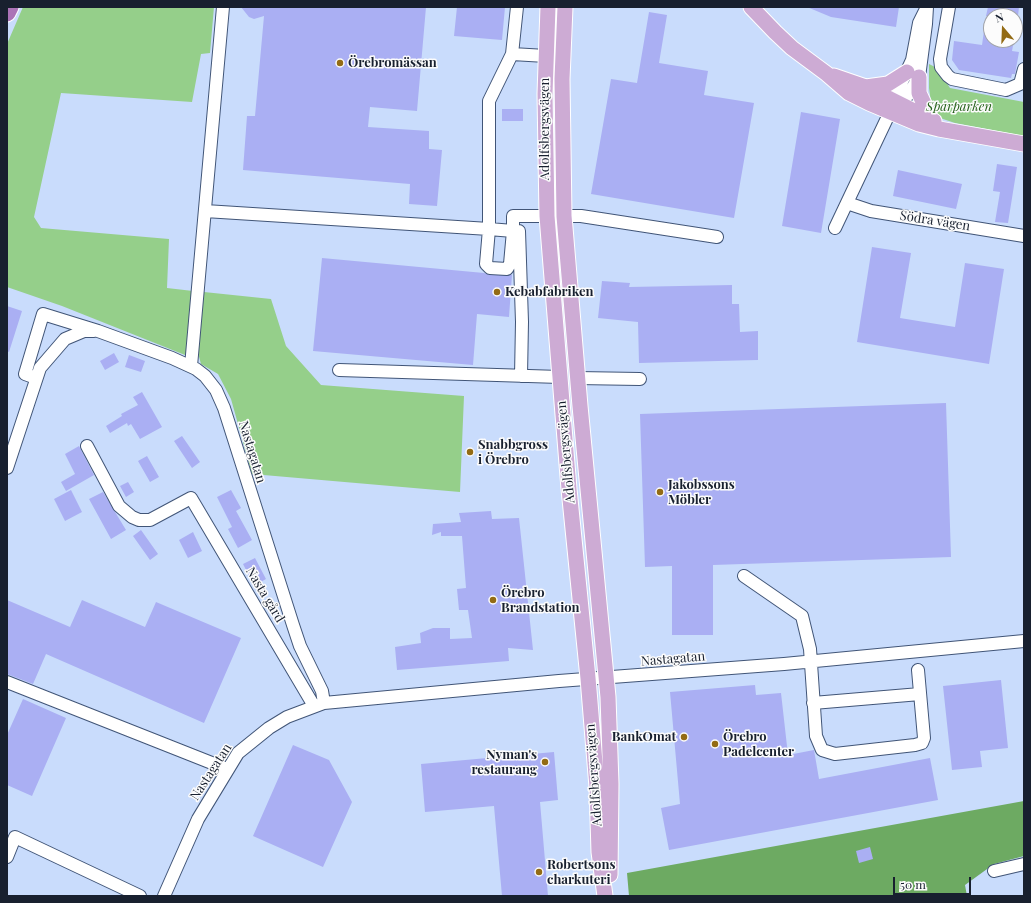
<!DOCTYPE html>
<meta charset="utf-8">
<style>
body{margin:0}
#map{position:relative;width:1031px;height:903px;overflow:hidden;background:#c9dcfc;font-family:"Playfair Display",serif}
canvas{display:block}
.frame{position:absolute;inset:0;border:8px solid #18202f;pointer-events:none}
.north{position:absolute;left:983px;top:8px;width:40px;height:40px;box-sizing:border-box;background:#fcfcfc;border:1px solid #a1a4aa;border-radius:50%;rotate:341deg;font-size:11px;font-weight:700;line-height:16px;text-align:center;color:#18202f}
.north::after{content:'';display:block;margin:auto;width:14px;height:18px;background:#936b14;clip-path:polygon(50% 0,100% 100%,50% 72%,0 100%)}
.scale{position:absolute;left:893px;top:877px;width:78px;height:18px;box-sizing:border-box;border:2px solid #18202f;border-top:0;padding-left:5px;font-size:12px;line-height:14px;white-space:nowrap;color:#18202f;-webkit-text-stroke:3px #fcfcfc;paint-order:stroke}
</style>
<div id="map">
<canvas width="1031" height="903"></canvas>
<div class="frame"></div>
<div class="north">N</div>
<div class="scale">50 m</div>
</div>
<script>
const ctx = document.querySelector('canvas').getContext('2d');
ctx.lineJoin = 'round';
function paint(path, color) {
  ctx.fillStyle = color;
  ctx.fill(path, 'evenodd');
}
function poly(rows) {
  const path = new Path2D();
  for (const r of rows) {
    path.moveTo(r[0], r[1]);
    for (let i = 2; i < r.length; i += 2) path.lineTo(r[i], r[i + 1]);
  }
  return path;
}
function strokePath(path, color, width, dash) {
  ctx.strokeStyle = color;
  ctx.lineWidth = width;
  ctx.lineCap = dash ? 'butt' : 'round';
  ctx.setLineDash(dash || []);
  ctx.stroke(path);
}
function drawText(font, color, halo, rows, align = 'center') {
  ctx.font = font + ' "Playfair Display",serif';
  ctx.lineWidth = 3;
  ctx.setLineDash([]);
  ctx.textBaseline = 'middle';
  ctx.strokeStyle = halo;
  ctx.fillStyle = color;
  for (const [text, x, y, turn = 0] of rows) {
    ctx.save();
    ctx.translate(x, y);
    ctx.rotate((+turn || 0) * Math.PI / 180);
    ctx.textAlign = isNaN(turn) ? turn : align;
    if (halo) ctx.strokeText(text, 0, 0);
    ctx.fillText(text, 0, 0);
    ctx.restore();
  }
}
paint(poly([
 [23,7,214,7,210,53,201,54,192,102,61,93,34,217,41,228,169,239,167,288,193,291,189,347,185,355,62,306,7,287,7,44],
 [929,64,937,68,950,88,1024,102,1024,136,955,123,940,118,932,109,929,88],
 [204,292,271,299,286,346,321,385,464,396,460,492,252,474,231,399,218,374,201,364,198,353]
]), '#95cf8a');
paint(poly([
 [1024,801,1024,856,994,864,965,885,967,896,629,896,627,873]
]), '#6daa62');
paint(poly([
 [241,7,426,7,417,111,370,107,368,127,429,131,429,149,442,150,437,206,409,204,410,184,243,170,247,116,255,116,264,16,254,19,249,17],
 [457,7,505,7,502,40,454,36],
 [807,7,899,7,896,27,831,17],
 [988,7,1019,7,1018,16,986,16],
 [649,12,667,15,659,63,708,71,704,95,754,103,734,218,591,194,611,79,637,83],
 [986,17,991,18,991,40,1014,40,1012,51,1019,52,1015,74,1012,74,1011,78,959,70,952,60,954,41,982,45],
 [502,109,523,109,523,121,502,121],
 [801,112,840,119,821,233,782,226],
 [997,164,1017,167,1008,223,995,222,1000,192,993,191],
 [898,170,962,184,956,209,893,196],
 [872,247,911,253,900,318,955,327,965,263,1004,269,989,364,857,342],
 [322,258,484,273,490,275,512,275,509,317,477,314,473,365,313,351],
 [602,281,630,283,629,287,732,285,732,304,739,304,740,332,758,331,758,360,639,363,638,322,598,318],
 [7,306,22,311,9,352,7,351],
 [114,353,119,362,105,370,100,361],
 [129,355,145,361,141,372,125,367],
 [142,392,162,427,140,439,131,424,128,426,127,423,110,433,106,426,122,416,121,414,138,405,133,397],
 [946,403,951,557,713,565,713,635,672,635,672,566,645,567,640,414],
 [182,436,200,462,192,468,174,441],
 [79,446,94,475,66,491,61,482,75,474,65,454],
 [147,456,159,477,150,482,138,461],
 [128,482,134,492,126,497,120,486],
 [71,490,82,512,65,521,54,499],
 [231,490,241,508,236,511,252,540,238,548,228,529,232,527,217,497],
 [103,492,126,530,111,539,89,499],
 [491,511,492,519,519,518,533,650,508,648,509,661,397,670,395,647,421,643,420,633,433,628,450,628,450,639,472,638,468,610,459,610,457,589,466,588,462,536,441,536,441,532,432,535,433,524,461,522,459,513],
 [141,530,158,554,150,560,133,536],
 [193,532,202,551,188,558,179,540],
 [255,558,266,579,257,584,254,578,251,580,243,564],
 [7,600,70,627,82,600,145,627,156,602,241,638,204,723,46,654,33,684,7,674],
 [1001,680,1008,748,980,751,982,767,952,770,943,686],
 [755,685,756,695,781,693,788,755,814,750,819,779,930,758,938,800,669,850,661,808,680,804,670,692],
 [23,699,66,718,32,796,7,785,7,735],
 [293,745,329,760,352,802,323,867,253,836],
 [554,752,558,800,540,802,548,896,502,896,494,806,425,812,421,764],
 [870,847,873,859,859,863,856,851]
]), '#aaaff3');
const minor = poly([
 [517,7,512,54,546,56],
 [949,7,940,59,941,67,948,76,952,79,1006,90,1020,84,1024,69],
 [926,9,919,23,912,60,900,86,896,101,908,95,919,77,926,24,927,7],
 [847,203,871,211,1024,236],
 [205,211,489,229,489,101,512,54],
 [564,216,581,216,717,237],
 [835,228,890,112],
 [191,366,223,7],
 [339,370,560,377],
 [521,376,522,322,519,231,513,231,489,229,486,264,490,268,507,269,510,264,513,231,513,216,547,216],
 [36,378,25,374,43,314,98,331,172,358,196,369,205,376,216,390,224,408,293,625,300,646,322,691,324,703],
 [577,378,640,379],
 [87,446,119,506,132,517,139,520,150,520,191,498,314,706],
 [7,468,40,368,65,339,84,331,94,331],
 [744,576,802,616,810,649,816,736,822,750,835,754,915,745,922,743,924,738,918,670],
 [7,682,227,769],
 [813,703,920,694],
 [7,857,15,837,140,896],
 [994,871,1024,864],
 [164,896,198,819,238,753,269,728,287,717,324,703,559,681,784,664,1024,641]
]);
const major = poly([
 [548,7,545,94,547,216,569,489,588,678,597,787,599,852,605,896],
 [565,7,562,79,564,216,580,406,608,697,611,784,610,875],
 [751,7,775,32,792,48,827,74,849,93,869,103,919,124,939,129,1024,144],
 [834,76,866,87,934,121],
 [919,77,919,93,931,119],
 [866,87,888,84,907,72]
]);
const highway = poly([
 [7,13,10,7]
]);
strokePath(minor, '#415577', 14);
strokePath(major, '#fff', 17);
strokePath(highway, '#fff', 19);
strokePath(minor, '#fff', 12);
strokePath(major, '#cdabd4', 15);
strokePath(highway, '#ab73b7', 17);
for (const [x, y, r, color] of [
 [340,63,4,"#936b14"],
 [497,292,4,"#936b14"],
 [470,452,4,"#936b14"],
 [660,492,4,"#936b14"],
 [493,600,4,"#936b14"],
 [684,737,4,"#936b14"],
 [715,744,4,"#936b14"],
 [545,762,4,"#936b14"],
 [539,872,4,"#936b14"]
]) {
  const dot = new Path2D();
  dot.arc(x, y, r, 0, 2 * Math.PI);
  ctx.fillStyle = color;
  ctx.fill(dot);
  strokePath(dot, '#fcfcfc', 1.5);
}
drawText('bold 13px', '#18202f', '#fcfcfc', [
 ["Örebromässan",348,63],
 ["Kebabfabriken",505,292],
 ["Snabbgross",478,445],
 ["i Örebro",478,460],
 ["Jakobssons",668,485],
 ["Möbler",668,500],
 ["Örebro",501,593],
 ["Brandstation",501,608],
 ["BankOmat",676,737,"right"],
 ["Örebro",723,737],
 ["Padelcenter",723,752],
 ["Nyman's",537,755,"right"],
 ["restaurang",537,770,"right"],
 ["Robertsons",547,865],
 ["charkuteri",547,880]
], 'left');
drawText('italic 13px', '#26621b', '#fcfcfc', [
 ["Spårparken",959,107]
]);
drawText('13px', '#18202f', '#fcfcfc', [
 ["Adolfsbergsvägen",545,129,-90],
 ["Södra vägen",935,221,9],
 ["Nastagatan",252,452,73],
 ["Adolfsbergsvägen",566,452,-95],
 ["Nasta gård",265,595,59],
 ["Nastagatan",673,659,-5],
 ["Nastagatan",211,772,-57],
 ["Adolfsbergsvägen",594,775,-94]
]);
</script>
